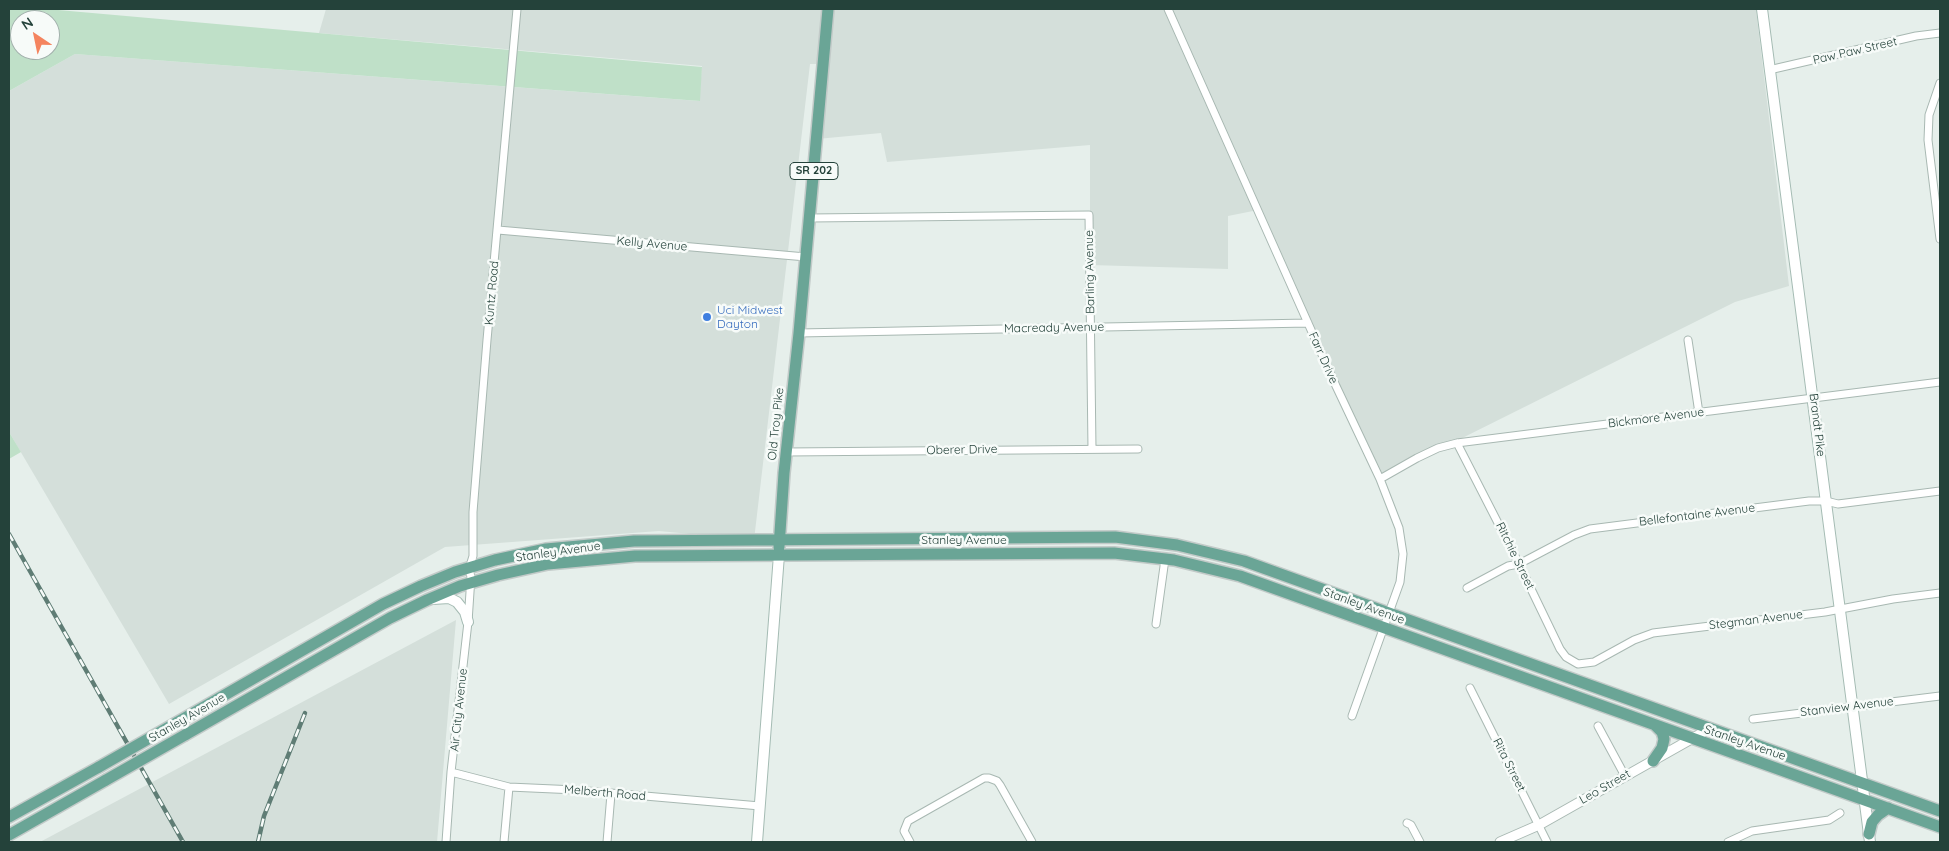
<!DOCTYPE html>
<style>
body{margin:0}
#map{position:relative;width:1949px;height:851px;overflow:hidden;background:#e6efeb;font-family:Quicksand,sans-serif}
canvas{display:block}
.frame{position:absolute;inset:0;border:10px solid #24423a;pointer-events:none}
.north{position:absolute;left:10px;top:10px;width:50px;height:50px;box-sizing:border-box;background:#f7fbf9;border:1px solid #a3b1ad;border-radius:50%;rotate:326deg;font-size:14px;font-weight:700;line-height:20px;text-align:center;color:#24423a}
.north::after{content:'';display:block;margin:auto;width:18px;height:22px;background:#f4845f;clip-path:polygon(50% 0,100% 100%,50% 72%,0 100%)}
</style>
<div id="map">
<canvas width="1949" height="851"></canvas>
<div class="frame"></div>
<div class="north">N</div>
</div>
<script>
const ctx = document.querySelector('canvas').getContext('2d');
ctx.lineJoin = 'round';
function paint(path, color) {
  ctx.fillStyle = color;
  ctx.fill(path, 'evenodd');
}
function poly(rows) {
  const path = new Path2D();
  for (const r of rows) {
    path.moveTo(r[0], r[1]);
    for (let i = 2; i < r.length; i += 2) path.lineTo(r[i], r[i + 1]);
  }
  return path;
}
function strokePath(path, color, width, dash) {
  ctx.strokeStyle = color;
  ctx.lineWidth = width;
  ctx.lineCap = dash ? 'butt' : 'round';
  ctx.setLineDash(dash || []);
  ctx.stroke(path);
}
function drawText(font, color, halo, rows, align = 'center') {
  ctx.font = font + ' Quicksand,sans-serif';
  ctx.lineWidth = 5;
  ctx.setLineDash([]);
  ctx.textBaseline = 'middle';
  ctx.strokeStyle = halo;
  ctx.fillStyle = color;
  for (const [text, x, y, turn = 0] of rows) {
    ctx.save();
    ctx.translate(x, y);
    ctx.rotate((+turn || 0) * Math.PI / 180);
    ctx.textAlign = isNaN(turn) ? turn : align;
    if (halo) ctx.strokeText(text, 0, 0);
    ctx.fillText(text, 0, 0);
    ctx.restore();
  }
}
paint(poly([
 [326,9,1756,9,1789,286,1735,302,1380,479,1258,210,1228,216,1228,269,1090,265,1090,145,887,162,881,133,817,139,823,64,810,64,754,540,659,531,445,547,169,704,9,432,9,91,75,54,699,101,702,66,319,33],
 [456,620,437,842,40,842]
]), '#d4dfda');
paint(poly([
 [9,9,47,9,702,67,700,101,75,54,9,91],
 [20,20,50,20,50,50,20,50],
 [9,432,21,452,9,459]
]), '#bfe0c8');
const minor = poly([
 [1168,9,1336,386,1380,479,1399,528,1403,554,1400,582,1352,716],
 [1769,70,1916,36,1940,33],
 [1940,83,1929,115,1928,140,1940,239],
 [810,218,1089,215,1092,449],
 [498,230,806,257],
 [799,333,1308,323],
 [1688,340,1699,413],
 [1457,443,1519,564,1560,649,1566,657,1578,664,1594,662,1634,640,1653,633,1825,612,1893,599,1940,593],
 [787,452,1138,449],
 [1380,479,1417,458,1438,448,1457,443,1940,382],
 [1467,588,1508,566,1519,564,1574,535,1590,529,1809,501,1826,501,1838,504,1940,491],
 [1156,624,1165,559],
 [1470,688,1547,842],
 [1753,719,1940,696],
 [1598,726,1625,776],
 [451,772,509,787,576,790,760,806],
 [1407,823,1411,825,1420,842],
 [446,842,451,772,468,622,471,577,469,569,473,556,473,512,487,340,517,9],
 [504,842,509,787],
 [607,842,611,794],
 [910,842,904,831,908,821,984,778,989,778,997,781,1000,785,1032,842],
 [1728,842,1752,831,1829,820,1840,813]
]);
const tertiary = poly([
 [1500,842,1539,825,1709,729]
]);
const secondary = poly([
 [1762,9,1870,842],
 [433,599,449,598,457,602,465,612,468,622],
 [757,842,779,555]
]);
const primary = poly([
 [779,547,784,473,799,333,828,9],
 [176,723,383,604,421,586,455,572,495,560,546,549,634,541,1115,537,1177,545,1244,561,1940,811],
 [185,735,390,618,427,600,460,586,498,575,548,564,635,556,1114,553,1174,560,1240,576,1940,827],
 [1653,761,1662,748,1664,739,1662,732,1656,726],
 [9,817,99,767],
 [1869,834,1872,822,1878,815,1888,808],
 [9,835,106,780]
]);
strokePath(minor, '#a8b8b2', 9);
strokePath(tertiary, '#a8b8b2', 11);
strokePath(secondary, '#a4bbb3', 12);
strokePath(primary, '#c2cac8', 14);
strokePath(minor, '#fff', 7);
strokePath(tertiary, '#fff', 9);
strokePath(secondary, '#fff', 10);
strokePath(primary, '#6aa596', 11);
const rail = poly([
 [9,534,183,842],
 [258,842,264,816,305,713]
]);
strokePath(rail, '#5f7d75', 4.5);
strokePath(rail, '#f7fbf9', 2.5, [8]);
const primaryBridge = poly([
 [99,767,176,723],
 [106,780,185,735]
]);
strokePath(primaryBridge, '#c2cac8', 14, []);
strokePath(primaryBridge, '#6aa596', 11);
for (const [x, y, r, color] of [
 [707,317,5,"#3f7fe0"]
]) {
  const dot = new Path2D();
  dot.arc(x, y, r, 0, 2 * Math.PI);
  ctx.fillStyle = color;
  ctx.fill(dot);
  strokePath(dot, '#f7fbf9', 2);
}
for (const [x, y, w] of [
 [814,171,48]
]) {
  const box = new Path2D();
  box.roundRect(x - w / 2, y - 8.5, w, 17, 4);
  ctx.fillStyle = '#f7fbf9';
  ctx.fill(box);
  strokePath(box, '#24423a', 1);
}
drawText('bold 11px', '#24423a', null, [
 ["SR 202",814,171]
]);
drawText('12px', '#24423a', '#f7fbf9', [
 ["Paw Paw Street",1855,51,-13],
 ["Kelly Avenue",652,244,5],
 ["Barling Avenue",1090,272,-91],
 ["Kuntz Road",492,293,-85],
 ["Macready Avenue",1054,328,-1],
 ["Farr Drive",1323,358,66],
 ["Bickmore Avenue",1656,418,-7],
 ["Old Troy Pike",776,424,-84],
 ["Brandt Pike",1817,425,83],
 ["Oberer Drive",962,450,-1],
 ["Bellefontaine Avenue",1697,515,-7],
 ["Stanley Avenue",964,540],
 ["Stanley Avenue",558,552,-8],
 ["Ritchie Street",1515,556,64],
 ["Stanley Avenue",1364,606,20],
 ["Stegman Avenue",1756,620,-7],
 ["Stanview Avenue",1847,707,-7],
 ["Air City Avenue",459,710,-84],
 ["Stanley Avenue",187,718,-30],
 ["Stanley Avenue",1745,743,19],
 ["Rita Street",1509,765,63],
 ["Leo Street",1605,787,-30],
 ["Melberth Road",605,793,5]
]);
drawText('12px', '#366cbe', '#f7fbf9', [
 ["Uci Midwest",717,310],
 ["Dayton",717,324]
], 'left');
</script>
